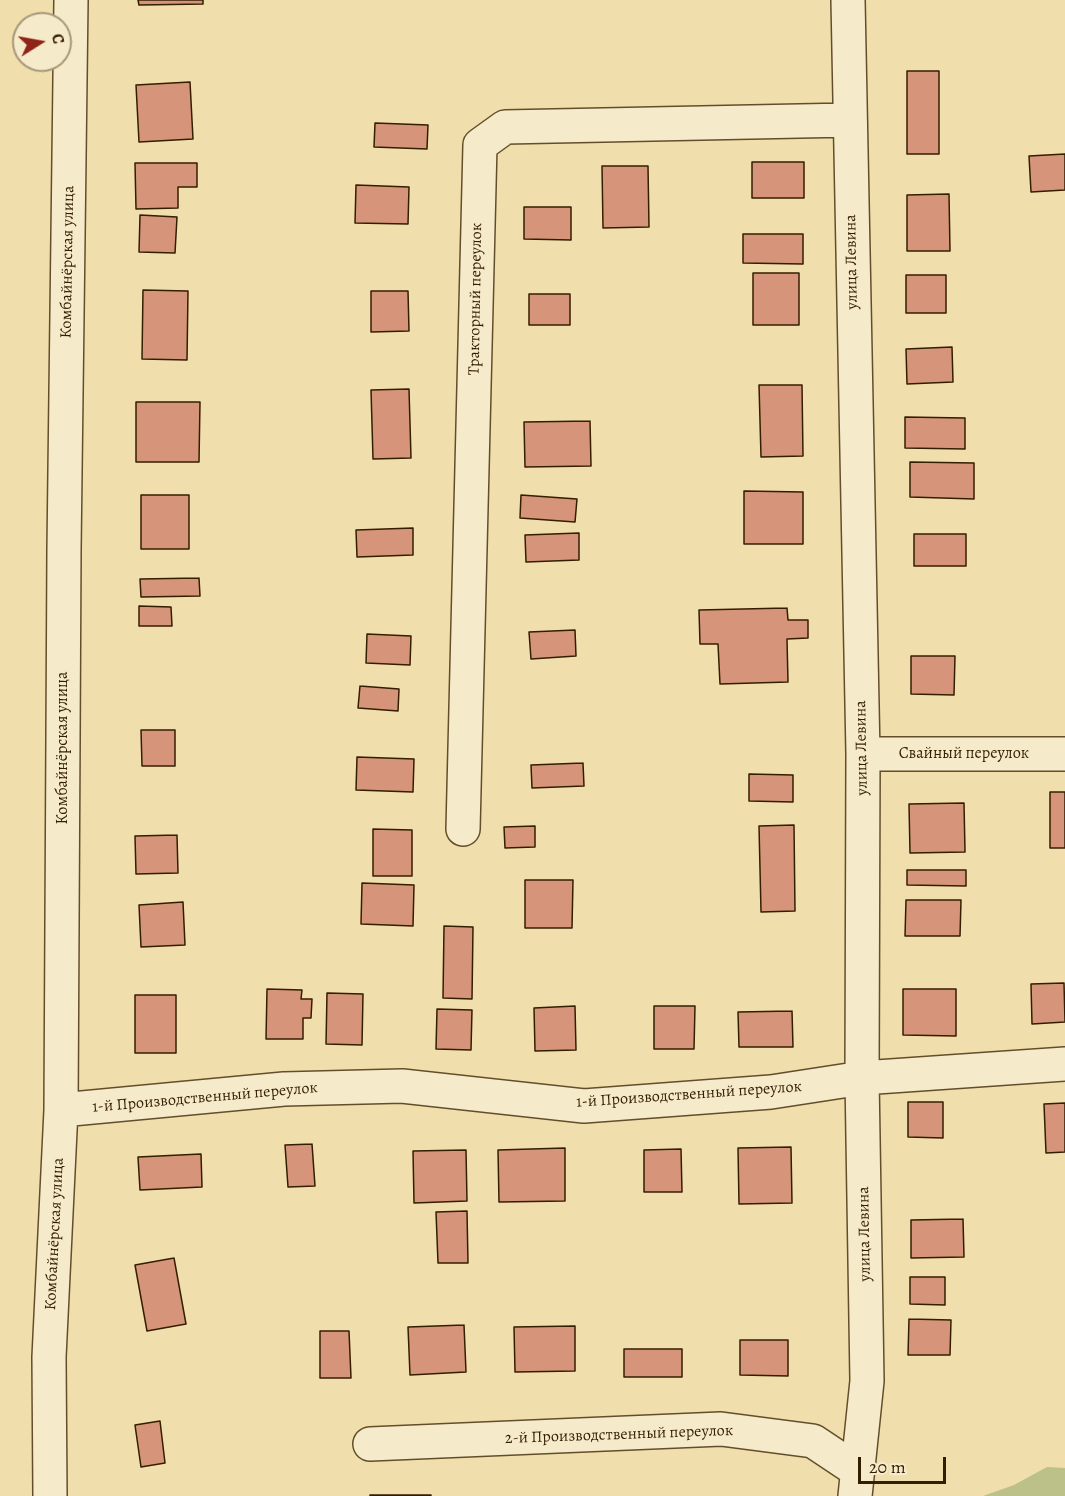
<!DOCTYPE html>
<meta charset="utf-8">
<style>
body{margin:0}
#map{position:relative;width:1065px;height:1496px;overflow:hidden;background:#f0dfac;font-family:Alegreya,serif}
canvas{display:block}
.north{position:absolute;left:12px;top:12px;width:60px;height:60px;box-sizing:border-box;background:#f5eac9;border:2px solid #a89879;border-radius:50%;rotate:79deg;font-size:16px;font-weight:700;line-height:24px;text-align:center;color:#341e00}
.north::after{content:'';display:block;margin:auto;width:21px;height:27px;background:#8f2418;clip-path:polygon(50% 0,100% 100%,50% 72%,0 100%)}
.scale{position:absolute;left:858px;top:1457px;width:88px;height:27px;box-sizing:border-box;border:3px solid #341e00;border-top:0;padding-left:8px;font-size:18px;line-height:21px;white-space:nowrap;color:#341e00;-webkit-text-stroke:4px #f5eac9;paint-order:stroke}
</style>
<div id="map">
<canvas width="1065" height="1496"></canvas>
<div class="north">С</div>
<div class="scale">20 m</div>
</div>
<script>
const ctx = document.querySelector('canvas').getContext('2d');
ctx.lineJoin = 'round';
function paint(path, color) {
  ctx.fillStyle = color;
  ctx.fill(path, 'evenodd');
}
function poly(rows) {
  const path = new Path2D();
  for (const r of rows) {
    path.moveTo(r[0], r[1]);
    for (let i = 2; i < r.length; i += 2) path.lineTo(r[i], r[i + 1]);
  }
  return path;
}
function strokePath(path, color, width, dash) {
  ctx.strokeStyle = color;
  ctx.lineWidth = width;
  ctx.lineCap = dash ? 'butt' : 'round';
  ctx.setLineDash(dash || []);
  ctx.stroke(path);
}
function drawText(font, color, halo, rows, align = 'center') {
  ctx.font = font + ' Alegreya,serif';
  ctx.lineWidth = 4.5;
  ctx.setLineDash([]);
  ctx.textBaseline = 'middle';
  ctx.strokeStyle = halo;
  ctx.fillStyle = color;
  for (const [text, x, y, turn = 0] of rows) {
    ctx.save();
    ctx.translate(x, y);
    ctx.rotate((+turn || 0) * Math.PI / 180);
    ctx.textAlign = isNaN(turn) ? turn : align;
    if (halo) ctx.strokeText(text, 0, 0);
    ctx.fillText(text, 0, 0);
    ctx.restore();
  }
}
paint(poly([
 [1047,1467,1065,1468,1065,1496,983,1496,1014,1485]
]), '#bbc188');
const building = poly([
 [138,0,203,0,203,4,139,5,138,0],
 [907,71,939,71,939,154,907,154,907,71],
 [190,82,193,139,139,142,136,85,190,82],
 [375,123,428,125,427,149,374,147,375,123],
 [1065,154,1065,190,1031,192,1029,156,1065,154],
 [752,162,804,162,804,198,752,198,752,162],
 [135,163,197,163,197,187,178,187,178,208,136,209,135,163],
 [602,166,648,166,649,227,603,228,602,166],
 [356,185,409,187,408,224,355,223,356,185],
 [949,194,950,251,907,251,907,195,949,194],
 [524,207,571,207,571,240,524,239,524,207],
 [140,215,177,217,175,253,139,252,140,215],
 [743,234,803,234,803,264,743,263,743,234],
 [753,273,799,273,799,325,753,325,753,273],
 [906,275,946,275,946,313,906,313,906,275],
 [143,290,188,291,187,360,142,359,143,290],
 [371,291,408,291,409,331,371,332,371,291],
 [529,294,570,294,570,325,529,325,529,294],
 [952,347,953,382,907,384,906,349,952,347],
 [759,385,802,385,803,456,761,457,759,385],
 [409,389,411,458,373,459,371,390,409,389],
 [136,402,200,402,199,462,136,462,136,402],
 [905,417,965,418,965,449,905,448,905,417],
 [590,421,591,466,525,467,524,422,590,421],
 [910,462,974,463,974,499,910,497,910,462],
 [744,491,803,492,803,544,744,544,744,491],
 [141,495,189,495,189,549,141,549,141,495],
 [521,495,577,499,575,522,520,518,521,495],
 [413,528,413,555,357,557,356,530,413,528],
 [579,533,579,560,526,562,525,535,579,533],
 [914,534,966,534,966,566,914,566,914,534],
 [199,578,200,596,141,597,140,579,199,578],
 [139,606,171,607,172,626,139,626,139,606],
 [787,608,788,620,808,620,808,638,787,639,788,682,720,684,718,644,700,644,699,610,787,608],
 [575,630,576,656,531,659,529,632,575,630],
 [367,634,411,636,410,665,366,663,367,634],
 [911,656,955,656,954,695,911,694,911,656],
 [360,686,399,689,398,711,358,708,360,686],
 [141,730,175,730,175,766,142,766,141,730],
 [357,757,414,759,413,792,356,790,357,757],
 [583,763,584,786,532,788,531,765,583,763],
 [749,774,793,775,793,802,749,801,749,774],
 [1050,792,1065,792,1065,848,1050,848,1050,792],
 [964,803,965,852,910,853,909,804,964,803],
 [794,825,795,911,761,912,759,826,794,825],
 [535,826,535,847,505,848,504,827,535,826],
 [373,829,412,830,412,876,373,876,373,829],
 [177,835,178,873,136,874,135,836,177,835],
 [907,870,966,870,966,886,907,885,907,870],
 [525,880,573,880,572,928,525,928,525,880],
 [362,883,414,885,413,926,361,924,362,883],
 [906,900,961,900,960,936,905,936,906,900],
 [183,902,185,945,141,947,139,905,183,902],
 [444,926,473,927,472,999,443,998,444,926],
 [1064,983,1065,1022,1032,1024,1031,984,1064,983],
 [267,989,302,990,301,999,312,999,311,1018,303,1018,303,1039,266,1039,267,989],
 [903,989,956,989,956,1036,903,1035,903,989],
 [327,993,363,994,362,1045,326,1044,327,993],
 [135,995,176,995,176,1053,135,1053,135,995],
 [575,1006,576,1050,535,1051,534,1008,575,1006],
 [654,1006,695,1006,694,1049,654,1049,654,1006],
 [437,1009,472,1010,471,1050,436,1049,437,1009],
 [792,1011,793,1047,739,1047,738,1012,792,1011],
 [908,1102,943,1102,943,1138,908,1137,908,1102],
 [1065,1103,1065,1152,1046,1153,1044,1104,1065,1103],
 [312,1144,315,1186,288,1187,285,1145,312,1144],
 [791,1147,792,1203,739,1204,738,1148,791,1147],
 [565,1148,565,1201,499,1202,498,1150,565,1148],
 [681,1149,682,1192,644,1192,644,1150,681,1149],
 [466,1150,467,1201,414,1203,413,1151,466,1150],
 [201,1154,202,1187,140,1190,138,1157,201,1154],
 [467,1211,468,1263,438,1263,436,1212,467,1211],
 [963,1219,964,1257,911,1258,911,1220,963,1219],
 [174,1258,186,1324,147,1331,135,1265,174,1258],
 [910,1277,945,1277,945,1305,910,1304,910,1277],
 [909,1319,951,1320,950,1355,908,1355,909,1319],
 [464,1325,466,1372,410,1375,408,1327,464,1325],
 [575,1326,575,1371,515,1372,514,1327,575,1326],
 [320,1331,349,1331,351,1378,320,1378,320,1331],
 [740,1340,788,1340,788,1376,740,1375,740,1340],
 [624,1349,682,1349,682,1377,624,1377,624,1349],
 [160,1421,165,1463,141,1467,135,1425,160,1421],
 [370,1495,431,1495,431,1496,370,1496,370,1495]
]);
paint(building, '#d6957b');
strokePath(building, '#341e00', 1.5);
const minor = poly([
 [848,0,863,754,862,1078,867,1381,855,1496],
 [863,754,1065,754],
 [463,829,480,145,505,127,849,120],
 [61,1110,284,1089,402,1086,584,1106,771,1092,862,1078,1065,1064],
 [370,1444,721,1429,813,1441,858,1471],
 [50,1496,49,1357,61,1110,64,550,71,0]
]);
strokePath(minor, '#634e2b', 36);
strokePath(minor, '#f5eac9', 33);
drawText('16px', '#341e00', '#f5eac9', [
 ["Комбайнёрская улица",68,262,-89],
 ["улица Левина",852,262,-91],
 ["Тракторный переулок",476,299,-89],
 ["Комбайнёрская улица",63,748,-90],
 ["улица Левина",862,748,-91],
 ["Свайный переулок",964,754],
 ["1-й Производственный переулок",689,1095,-4],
 ["1-й Производственный переулок",205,1098,-5],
 ["Комбайнёрская улица",55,1234,-87],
 ["улица Левина",865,1234,-91],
 ["2-й Производственный переулок",619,1435,-2]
]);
</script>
